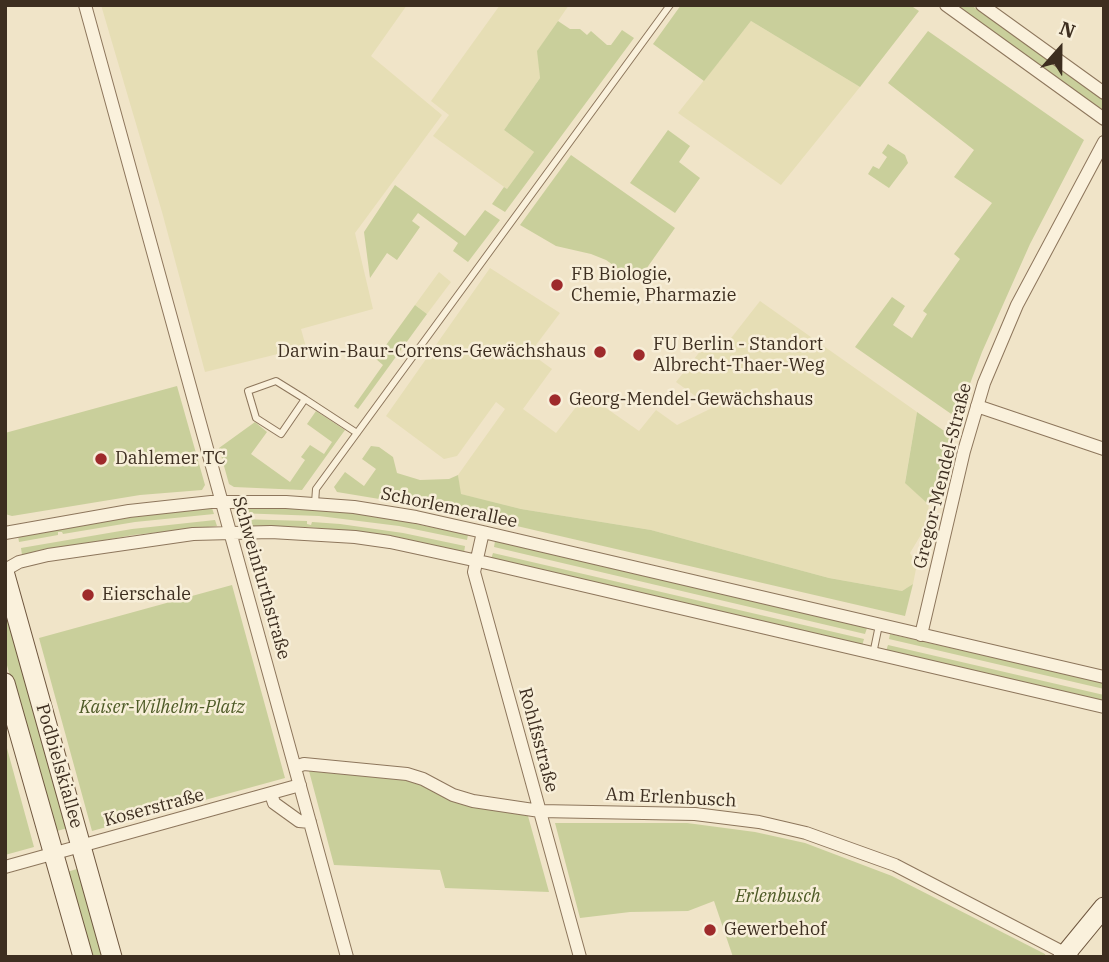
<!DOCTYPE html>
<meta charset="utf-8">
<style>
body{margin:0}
#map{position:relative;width:1109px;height:962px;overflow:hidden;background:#f0e4c8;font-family:"IBM Plex Serif",serif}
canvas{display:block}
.frame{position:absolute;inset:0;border:7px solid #3d2e20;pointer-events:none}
.north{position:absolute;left:1025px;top:14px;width:70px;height:70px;-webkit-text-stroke:5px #f7eed8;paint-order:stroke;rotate:21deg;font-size:19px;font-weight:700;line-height:28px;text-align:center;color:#3d2e20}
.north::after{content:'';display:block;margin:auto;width:24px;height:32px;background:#3d2e20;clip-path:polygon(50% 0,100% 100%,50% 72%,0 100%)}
</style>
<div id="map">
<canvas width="1109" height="962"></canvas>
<div class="frame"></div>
<div class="north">N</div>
</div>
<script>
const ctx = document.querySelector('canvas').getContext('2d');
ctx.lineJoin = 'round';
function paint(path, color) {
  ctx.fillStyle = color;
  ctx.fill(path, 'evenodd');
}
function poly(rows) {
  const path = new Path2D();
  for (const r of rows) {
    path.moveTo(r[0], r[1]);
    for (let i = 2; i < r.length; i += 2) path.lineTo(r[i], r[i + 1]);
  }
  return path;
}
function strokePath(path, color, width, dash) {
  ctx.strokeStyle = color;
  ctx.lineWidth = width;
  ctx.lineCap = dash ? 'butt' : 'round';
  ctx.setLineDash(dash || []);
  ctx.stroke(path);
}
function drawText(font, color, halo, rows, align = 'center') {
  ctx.font = font + ' "IBM Plex Serif",serif';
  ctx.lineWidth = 5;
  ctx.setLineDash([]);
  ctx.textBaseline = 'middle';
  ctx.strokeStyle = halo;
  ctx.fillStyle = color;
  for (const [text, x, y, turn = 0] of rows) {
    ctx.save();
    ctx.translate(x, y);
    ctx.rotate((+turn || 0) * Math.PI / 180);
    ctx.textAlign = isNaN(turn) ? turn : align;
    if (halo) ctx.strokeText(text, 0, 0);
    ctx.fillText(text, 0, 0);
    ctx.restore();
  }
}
paint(poly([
 [101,5,407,5,371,56,442,115,355,233,373,309,301,329,306,347,205,372,162,212],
 [500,5,569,5,538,50,540,78,504,130,534,152,507,189,433,136,449,115,431,101],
 [751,21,860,87,781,185,678,113],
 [490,268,560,313,530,353,552,369,523,409,556,433,586,394,639,431,656,410,677,425,712,408,676,382,705,345,728,342,760,301,917,412,905,482,929,505,925,528,910,553,917,564,913,584,902,591,829,578,651,530,521,509,460,494,458,475,505,409,496,402,457,456,444,459,386,416],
 [439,272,451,282,427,314,415,305]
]), '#e6deb5');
paint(poly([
 [681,5,910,5,919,11,860,87,751,21,704,81,653,44],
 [955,5,971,5,1104,101,1104,113],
 [558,21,570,29,580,29,587,35,591,31,607,45,611,45,622,30,634,38,505,212,492,204,504,187,507,189,534,152,504,130,540,78,537,51],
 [928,31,1084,140,1030,244,982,352,957,418,855,347,892,297,905,306,893,325,912,338,927,314,923,311,960,259,954,254,992,203,954,177,974,150,888,83],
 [668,130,690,146,679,162,700,178,675,213,630,183],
 [888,144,905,155,908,163,889,188,868,174,873,166,879,169,887,157,882,153],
 [571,155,675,228,637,282,606,260,591,254,556,246,520,225],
 [395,185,465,236,485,210,500,220,468,262,453,251,458,243,418,213,412,221,420,227,397,260,387,253,370,278,364,232],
 [415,305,427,314,358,409,354,406,383,365,376,359],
 [177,386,205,485,202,490,140,495,12,516,5,514,5,433],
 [316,411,345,430,302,490,234,487,229,484,219,448,255,422,267,432,251,454,290,482,305,460,301,457,310,445,324,454,332,442,307,424],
 [917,412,950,435,929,505,905,483],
 [371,446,379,447,393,457,397,473,420,480,449,479,458,475,461,494,521,509,651,530,829,578,902,591,913,584,905,616,452,511,337,492,334,487,345,472,364,486,376,469,362,459],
 [212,508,214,514,135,522,63,534,62,532,58,532,58,535,19,542,18,536,164,512],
 [235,508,297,508,346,512,407,522,468,535,467,540,399,526,319,516,237,513],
 [238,519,307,521,307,524,311,525,312,522,340,524,403,533,465,546,464,553,361,532,308,527,240,526],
 [215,520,217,526,133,535,22,555,21,548,132,529],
 [495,541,867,628,865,634,494,547],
 [493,553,864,639,862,646,491,559],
 [232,585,285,778,92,831,39,638],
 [5,600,68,828,53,832,5,658],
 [890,634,1104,683,1104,689,889,639],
 [888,645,1104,695,1104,702,886,651],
 [5,741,34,847,5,855],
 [309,771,412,781,467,805,528,816,549,892,445,888,440,870,334,865],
 [555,823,687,823,755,832,805,843,892,876,1045,954,1046,957,733,957,714,901,688,911,630,912,580,918],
 [80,868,104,957,87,957,64,873]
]), '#c9cf9b');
const lane = poly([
 [305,399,281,434,256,418,248,391,276,381,305,399,357,433],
 [315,503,316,489,670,5],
 [873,654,879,625]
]);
const street = poly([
 [85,5,347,957],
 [946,5,1104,119],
 [982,5,1104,93],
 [977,406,1104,449],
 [483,532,474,572,580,957],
 [5,533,129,511,211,502,286,502,354,507,416,517,483,532,1104,677],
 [5,570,19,562,48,555,193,534,271,532,355,537,390,542,487,563,1104,707],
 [921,635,964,451,984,383,1017,305,1104,142],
 [295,767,304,764,407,774,423,779,453,795,473,801,540,811,695,814,759,822,806,833,895,865,1072,957],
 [271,794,274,803,299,821,310,822],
 [5,867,300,785]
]);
const secondary = poly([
 [5,575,112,957],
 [5,683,83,957],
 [1063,957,1104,907]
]);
strokePath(lane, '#8d765c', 8);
strokePath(street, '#8d765c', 14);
strokePath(secondary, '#6f573f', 21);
strokePath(lane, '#faf1dc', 6);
strokePath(street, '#faf1dc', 12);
strokePath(secondary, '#faf1dc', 19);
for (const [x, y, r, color] of [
 [557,285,7,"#9e2a2b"],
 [600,352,7,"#9e2a2b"],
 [639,355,7,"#9e2a2b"],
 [555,400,7,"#9e2a2b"],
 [101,459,7,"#9e2a2b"],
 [88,595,7,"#9e2a2b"],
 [710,930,7,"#9e2a2b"]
]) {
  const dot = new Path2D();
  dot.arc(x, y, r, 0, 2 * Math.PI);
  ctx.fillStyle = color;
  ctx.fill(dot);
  strokePath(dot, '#f7eed8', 2.5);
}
drawText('18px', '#3d2e20', '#f7eed8', [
 ["FB Biologie,",571,275],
 ["Chemie, Pharmazie",571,296],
 ["FU Berlin - Standort",653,345],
 ["Albrecht-Thaer-Weg",653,366],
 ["Darwin-Baur-Correns-Gewächshaus",586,352,"right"],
 ["Georg-Mendel-Gewächshaus",569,400],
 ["Dahlemer TC",115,459],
 ["Eierschale",102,595],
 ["Gewerbehof",724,930]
], 'left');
drawText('18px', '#3d2e20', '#f7eed8', [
 ["Gregor-Mendel-Straße",943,476,-76],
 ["Schorlemerallee",449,508,12],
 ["Schweinfurthstraße",261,578,74],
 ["Rohlfsstraße",538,740,75],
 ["Podbielskiallee",59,766,74],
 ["Am Erlenbusch",671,798,3],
 ["Koserstraße",154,808,-15]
]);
drawText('italic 18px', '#4d5a26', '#f7eed8', [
 ["Kaiser-Wilhelm-Platz",162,708],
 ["Erlenbusch",778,897]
]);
</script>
